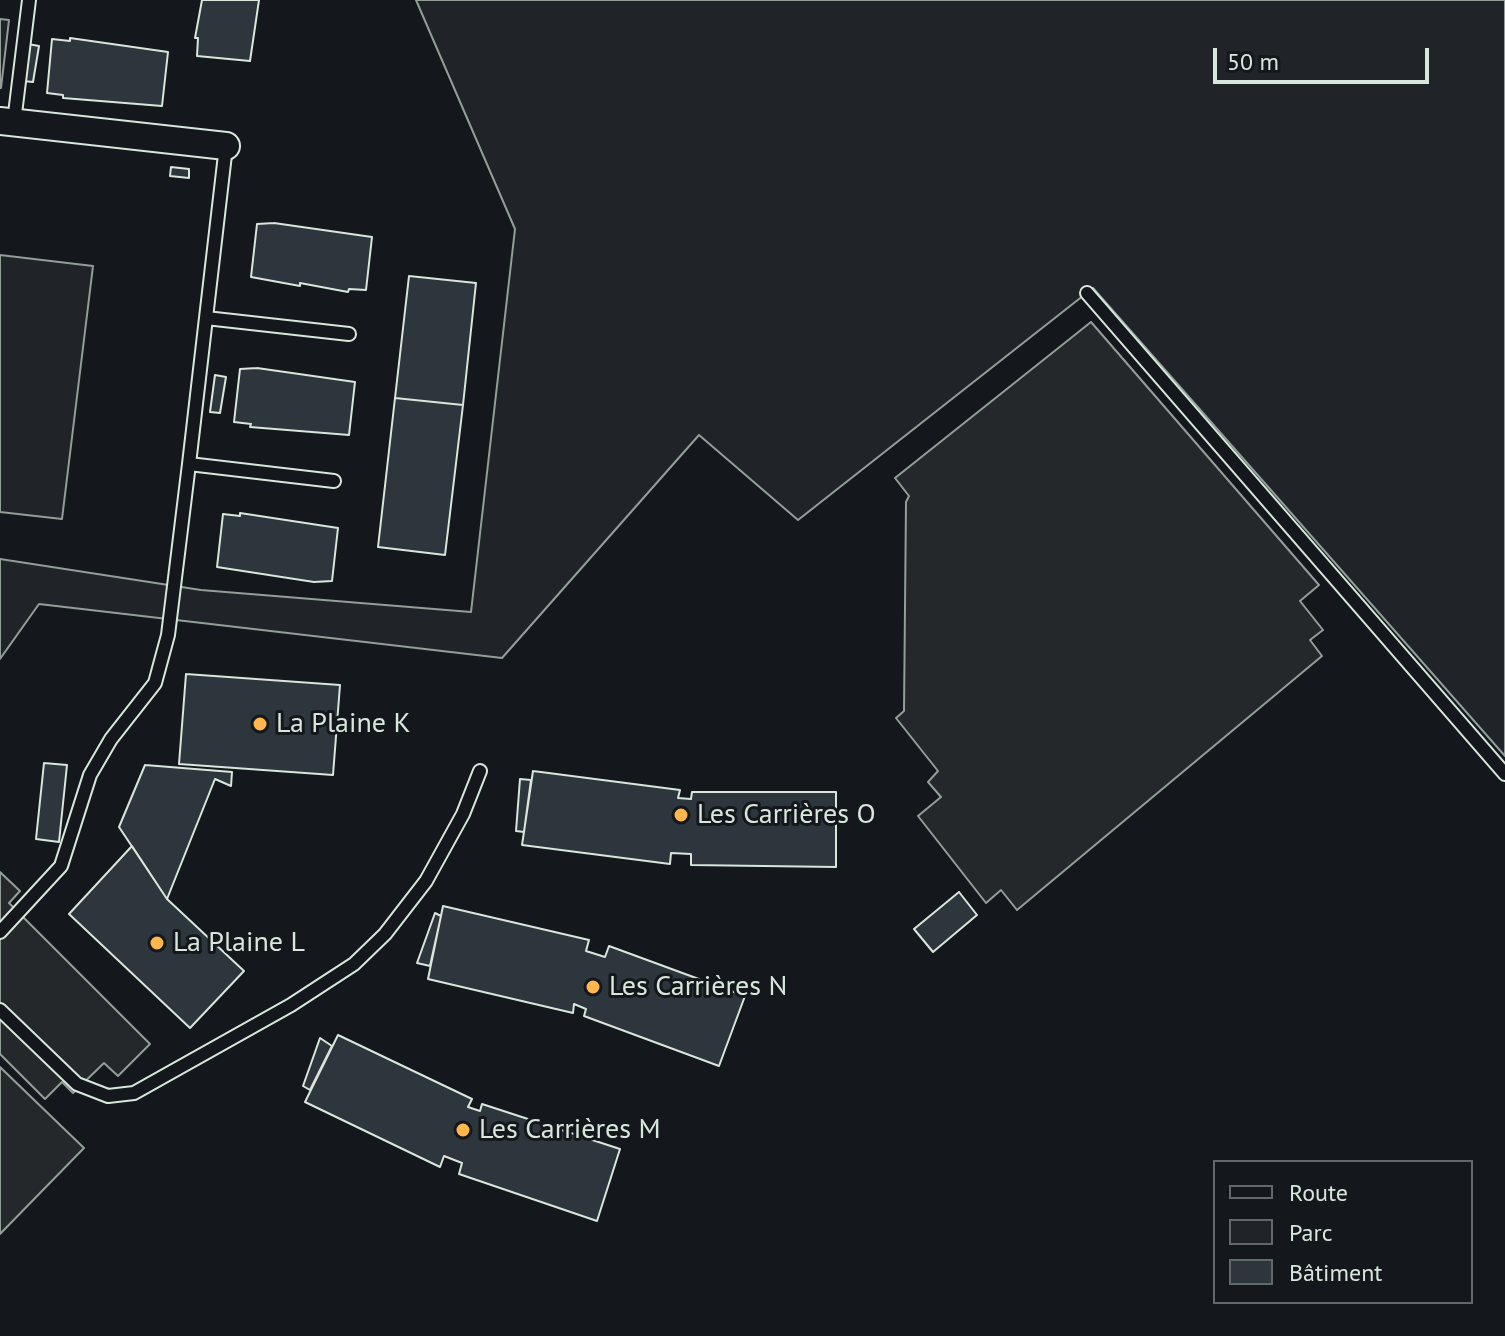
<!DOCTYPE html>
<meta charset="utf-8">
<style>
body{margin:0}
#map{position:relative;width:1505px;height:1336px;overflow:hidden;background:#14181c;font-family:"PT Sans",sans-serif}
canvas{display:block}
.legend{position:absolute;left:1213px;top:1160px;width:260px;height:144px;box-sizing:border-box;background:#14181c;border:2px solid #626a69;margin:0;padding:10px 14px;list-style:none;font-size:24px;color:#d8e6dc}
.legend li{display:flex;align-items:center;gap:16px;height:40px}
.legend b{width:40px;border:2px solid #626a69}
.scale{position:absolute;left:1213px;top:48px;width:216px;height:36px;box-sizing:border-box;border:4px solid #d8e6dc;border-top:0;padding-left:10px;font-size:24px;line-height:28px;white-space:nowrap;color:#d8e6dc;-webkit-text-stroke:6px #14181c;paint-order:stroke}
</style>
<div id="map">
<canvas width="1505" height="1336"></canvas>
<ul class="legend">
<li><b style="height:10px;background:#14181c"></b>Route</li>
<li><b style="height:22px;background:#202428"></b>Parc</li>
<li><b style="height:22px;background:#2c363c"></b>Bâtiment</li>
</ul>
<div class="scale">50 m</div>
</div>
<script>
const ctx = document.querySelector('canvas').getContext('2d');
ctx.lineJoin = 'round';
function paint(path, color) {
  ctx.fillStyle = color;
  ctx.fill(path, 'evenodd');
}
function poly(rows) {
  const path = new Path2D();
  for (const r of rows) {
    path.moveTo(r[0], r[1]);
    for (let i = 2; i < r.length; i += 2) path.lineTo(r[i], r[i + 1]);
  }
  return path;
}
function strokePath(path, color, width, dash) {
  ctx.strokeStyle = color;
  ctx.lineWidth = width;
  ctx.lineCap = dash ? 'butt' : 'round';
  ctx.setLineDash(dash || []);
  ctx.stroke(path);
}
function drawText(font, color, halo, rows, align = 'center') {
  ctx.font = font + ' "PT Sans",sans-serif';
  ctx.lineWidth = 6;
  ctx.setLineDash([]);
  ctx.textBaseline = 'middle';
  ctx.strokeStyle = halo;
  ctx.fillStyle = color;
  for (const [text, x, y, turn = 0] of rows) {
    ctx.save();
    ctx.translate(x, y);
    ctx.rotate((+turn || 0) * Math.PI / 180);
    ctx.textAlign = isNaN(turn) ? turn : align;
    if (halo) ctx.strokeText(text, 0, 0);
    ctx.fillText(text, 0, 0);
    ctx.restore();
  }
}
const green = poly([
 [416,0,1505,0,1505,756,1093,288,798,520,699,435,502,658,39,604,0,659,0,559,201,590,471,612,515,229,416,0],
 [0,19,9,20,1,88,0,88,0,19],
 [0,255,93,266,62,519,0,512,0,255]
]);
paint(green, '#202428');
strokePath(green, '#939e99', 2);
const parking = poly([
 [1091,322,1319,585,1300,601,1323,630,1310,640,1322,656,1017,910,1001,890,986,903,918,816,941,797,928,782,938,771,896,718,904,711,906,502,909,496,895,478,1091,322],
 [0,872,20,891,9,903,150,1044,118,1076,104,1063,73,1093,62,1082,45,1099,0,1054,0,872],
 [0,1067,84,1148,0,1234,0,1067]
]);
paint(parking, '#24282b');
strokePath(parking, '#939e99', 2);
const building = poly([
 [202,0,259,0,250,61,197,56,198,38,195,38,202,0],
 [70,38,168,52,162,106,63,98,63,95,47,93,52,39,70,41,70,38],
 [28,44,39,46,33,82,23,81,28,44],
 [171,167,189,169,189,178,170,176,171,167],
 [274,223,372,237,366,290,349,289,348,292,300,283,300,286,251,277,257,224,274,223],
 [409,276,476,283,463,405,395,398,409,276],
 [257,368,355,382,349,435,250,427,251,424,234,422,240,369,257,368],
 [215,375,226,377,220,413,210,412,215,375],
 [395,398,463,405,445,555,378,547,395,398],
 [240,513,338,528,332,581,314,582,217,567,223,514,240,516,240,513],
 [186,674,340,685,333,775,179,764,186,674],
 [44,763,67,765,59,842,36,839,44,763],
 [145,765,232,772,231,786,215,779,167,899,119,827,145,765],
 [533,771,680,790,678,798,691,799,692,792,836,792,836,867,691,865,691,854,671,853,670,864,522,845,533,771],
 [520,779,531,780,524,832,516,831,520,779],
 [132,846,167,899,244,971,190,1028,69,914,132,846],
 [959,892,977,915,933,952,914,929,959,892],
 [443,906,589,940,586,951,605,957,609,946,745,996,719,1066,584,1016,586,1009,574,1004,573,1013,428,979,443,906],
 [435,913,441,916,430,966,417,963,435,913],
 [338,1035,472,1099,468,1107,480,1111,482,1104,620,1149,597,1221,459,1174,462,1163,444,1156,440,1167,305,1102,338,1035],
 [320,1038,332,1046,310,1090,303,1086,320,1038]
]);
paint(building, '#2c363c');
strokePath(building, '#d8e6dc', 2);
const service = poly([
 [14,122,29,0],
 [226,146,189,464,334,481],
 [1087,293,1505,774],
 [206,318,349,334],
 [0,932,61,866,90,775,111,739,155,683,168,635,189,464],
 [0,1010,77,1084,108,1096,134,1093,291,1005,354,964,385,934,426,881,463,814,480,771]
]);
const minor = poly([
 [0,121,226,146]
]);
strokePath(service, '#d8e6dc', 16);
strokePath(minor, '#d8e6dc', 30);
strokePath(service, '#14181c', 12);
strokePath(minor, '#14181c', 26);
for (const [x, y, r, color] of [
 [260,724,8,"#ffb74d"],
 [681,815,8,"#ffb74d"],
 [157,943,8,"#ffb74d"],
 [593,987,8,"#ffb74d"],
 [463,1130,8,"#ffb74d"]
]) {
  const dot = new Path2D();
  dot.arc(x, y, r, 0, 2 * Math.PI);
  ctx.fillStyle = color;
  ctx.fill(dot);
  strokePath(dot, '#14181c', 3);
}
drawText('28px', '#d8e6dc', '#14181c', [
 ["La Plaine K",276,724],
 ["Les Carrières O",697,815],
 ["La Plaine L",173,943],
 ["Les Carrières N",609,987],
 ["Les Carrières M",479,1130]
], 'left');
</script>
